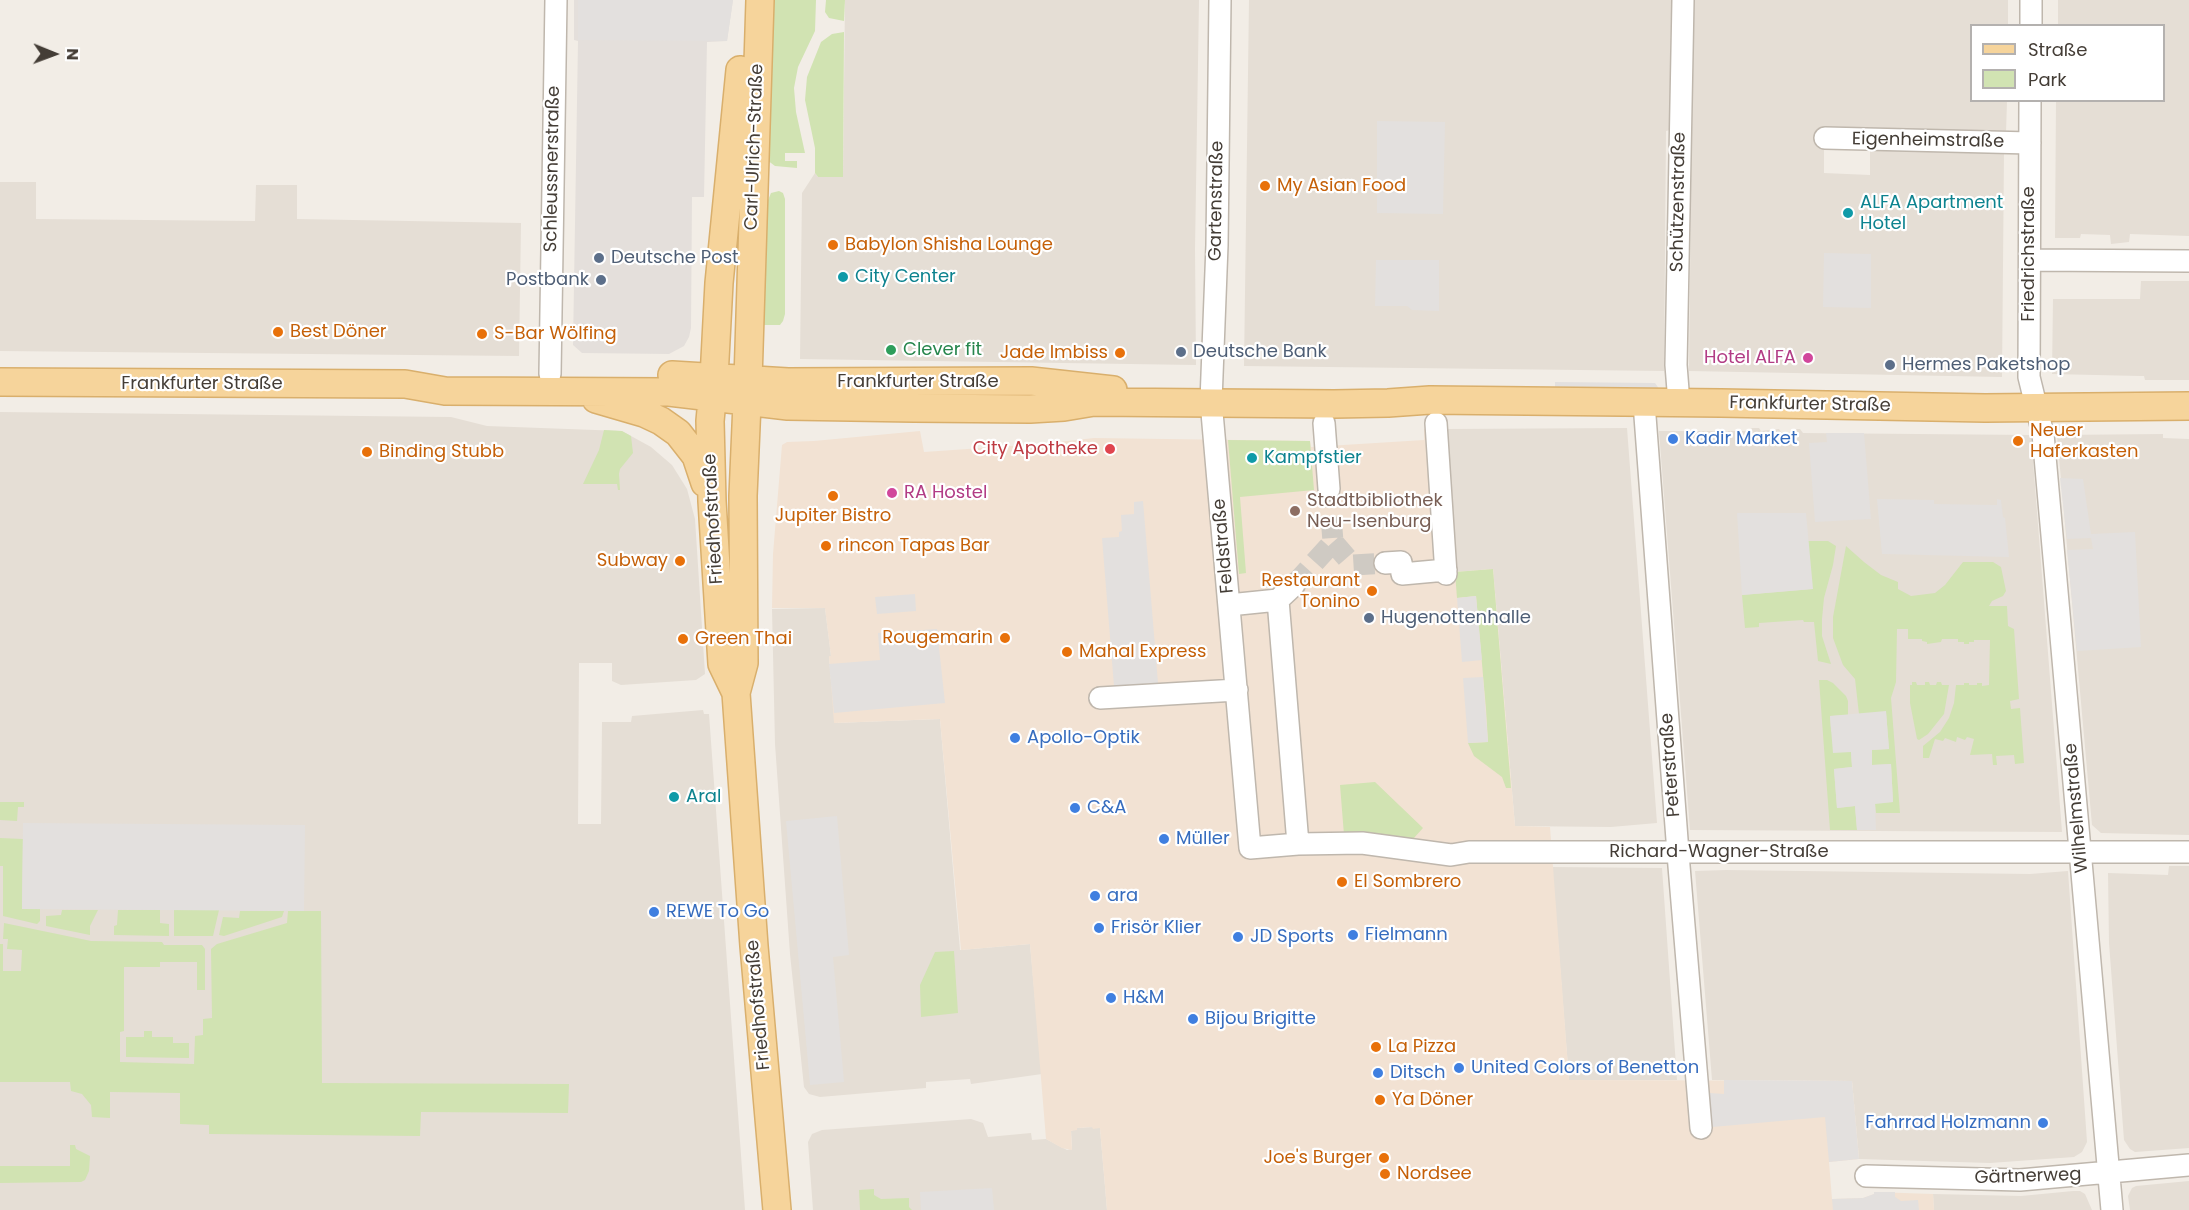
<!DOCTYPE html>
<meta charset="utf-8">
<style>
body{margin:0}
#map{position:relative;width:2189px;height:1210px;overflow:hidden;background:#f2ede6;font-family:Poppins,sans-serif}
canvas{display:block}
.legend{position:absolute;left:1970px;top:24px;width:195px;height:78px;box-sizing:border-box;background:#fff;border:2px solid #b4b1af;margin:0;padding:8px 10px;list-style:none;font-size:18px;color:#443d36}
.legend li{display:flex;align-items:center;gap:12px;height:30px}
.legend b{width:30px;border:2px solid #b4b1af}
.north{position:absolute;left:24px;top:24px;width:60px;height:60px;-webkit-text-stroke:4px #fff;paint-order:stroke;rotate:91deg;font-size:16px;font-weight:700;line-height:24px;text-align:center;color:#443d36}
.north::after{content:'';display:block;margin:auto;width:21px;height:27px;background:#443d36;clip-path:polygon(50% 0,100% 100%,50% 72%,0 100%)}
</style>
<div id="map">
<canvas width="2189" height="1210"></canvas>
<ul class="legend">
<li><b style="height:8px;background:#f6d49b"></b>Straße</li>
<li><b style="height:16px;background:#d1e3b2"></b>Park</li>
</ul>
<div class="north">N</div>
</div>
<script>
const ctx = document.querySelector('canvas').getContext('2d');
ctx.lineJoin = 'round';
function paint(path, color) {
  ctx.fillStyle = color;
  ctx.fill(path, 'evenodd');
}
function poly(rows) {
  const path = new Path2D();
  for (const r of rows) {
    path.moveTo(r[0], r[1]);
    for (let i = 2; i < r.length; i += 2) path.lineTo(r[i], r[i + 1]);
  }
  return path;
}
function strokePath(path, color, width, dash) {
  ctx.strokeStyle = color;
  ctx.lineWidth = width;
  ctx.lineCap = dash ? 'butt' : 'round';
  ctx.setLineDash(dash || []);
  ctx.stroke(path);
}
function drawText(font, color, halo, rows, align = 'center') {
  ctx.font = font + ' Poppins,sans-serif';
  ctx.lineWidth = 4.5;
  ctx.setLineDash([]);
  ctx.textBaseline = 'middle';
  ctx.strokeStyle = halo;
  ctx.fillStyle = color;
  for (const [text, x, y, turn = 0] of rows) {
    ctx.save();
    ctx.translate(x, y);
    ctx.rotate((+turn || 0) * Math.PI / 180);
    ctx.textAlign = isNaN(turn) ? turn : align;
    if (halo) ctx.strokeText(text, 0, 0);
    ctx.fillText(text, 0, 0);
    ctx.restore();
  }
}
paint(poly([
 [845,0,1199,0,1195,249,1196,365,800,359,802,193,815,173,818,177,843,176],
 [1249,0,1671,0,1670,130,1666,131,1664,371,1244,366],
 [1693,0,2008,0,2008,25,1972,26,1972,100,2007,101,2006,133,1824,130,1824,173,1870,175,1870,149,2004,152,2002,377,1689,371],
 [2058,0,2189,0,2189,236,2130,234,2129,242,2111,244,2110,235,2081,234,2080,238,2055,238,2056,101,2164,100,2164,26,2058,25],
 [0,182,36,182,36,219,255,221,256,185,297,185,297,219,521,223,519,356,0,351],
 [2141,281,2189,281,2189,380,2145,380,2144,376,2140,376,2052,374,2053,299,2140,299],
 [0,412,451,417,487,426,622,431,651,447,672,465,687,489,695,519,705,674,696,680,621,685,612,681,612,663,579,663,578,824,601,824,602,722,631,722,632,716,703,710,704,714,709,714,745,1210,0,1210],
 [1627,428,1657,823,1611,827,1515,826,1493,569,1455,572,1447,429],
 [1752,428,1759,428,1761,431,1779,429,1781,432,1791,432,1794,429,1800,429,1803,433,2031,435,2062,832,1690,830,1659,431,1749,431],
 [2163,434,2163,438,2189,439,2189,835,2101,833,2092,825,2057,435],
 [825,608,831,656,829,657,835,723,940,719,960,950,1030,944,1042,1074,971,1084,970,1079,926,1082,926,1088,820,1097,809,1094,804,1087,790,954,775,744,772,609],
 [2169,866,2189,866,2189,1148,2135,1152,2130,1149,2124,1140,2109,943,2108,873,2168,875],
 [1552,867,1662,868,1677,1080,1569,1080],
 [1726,870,2030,874,2068,871,2087,1142,2082,1152,2074,1157,1990,1163,1859,1159,1852,1081,1712,1080,1695,871],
 [971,1119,983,1123,988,1137,1031,1133,1032,1140,1046,1139,1067,1150,1072,1149,1071,1131,1077,1128,1093,1127,1100,1128,1107,1210,813,1210,808,1142,812,1134,822,1130],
 [2189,1181,2189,1210,2130,1210,2128,1196,2132,1188,2136,1186],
 [2073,1191,2080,1191,2085,1194,2092,1210,1934,1210,1933,1194,2021,1196]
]), '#e5ded5');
paint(poly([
 [1424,429,1447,429,1455,572,1493,569,1515,826,1550,827,1569,1080,1852,1081,1859,1159,1829,1162,1832,1199,1863,1198,1874,1194,1874,1192,1933,1194,1934,1210,1107,1210,1100,1128,1093,1129,1092,1127,1077,1128,1077,1130,1071,1131,1072,1150,1062,1148,1046,1139,1030,944,961,950,940,719,834,723,829,656,831,656,825,608,772,608,773,554,782,445,787,442,814,441,920,431,924,452,1040,444,1094,438,1310,441,1311,447,1424,440]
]), '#f2e2d3');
paint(poly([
 [574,0,733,0,727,41,707,42,704,197,692,197,691,328,689,337,684,346,669,354,582,353,573,345,578,41,574,40]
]), '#e4dfdb');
paint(poly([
 [771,0,816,0,815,31,798,67,794,88,796,112,805,153,785,153,785,161,797,161,797,168,775,166,767,160],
 [826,0,845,0,844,21,829,18,825,12],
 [844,32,843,177,818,177,815,173,815,148,805,100,807,77,821,42,832,34],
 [779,191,783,193,785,199,785,314,783,321,780,325,762,325,766,205,771,193],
 [604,430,622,431,631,436,633,453,620,469,619,474,620,490,618,490,617,484,583,484,599,450],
 [1228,440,1310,441,1314,490,1240,497,1246,573,1239,574],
 [1808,541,1828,541,1836,546,1833,565,1824,598,1822,619,1822,636,1831,664,1818,661,1814,622,1804,622,1803,620,1759,623,1759,627,1745,628,1742,595,1812,589],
 [1846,546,1864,562,1881,575,1898,582,1898,589,1911,596,1935,593,1945,585,1963,562,1993,562,2001,567,2006,591,2003,596,1992,601,1989,606,2007,606,2008,626,2014,629,2019,699,2010,701,2011,709,2020,708,2024,763,2015,764,2014,755,1996,756,1997,765,1993,765,1992,754,1970,755,1974,739,1967,737,1965,740,1957,737,1956,742,1945,738,1943,741,1935,739,1929,758,1923,758,1923,746,1940,732,1949,718,1954,703,1956,685,1964,685,1964,683,1969,683,1969,685,1977,685,1977,683,1982,683,1982,686,1989,685,1990,640,1974,640,1974,642,1969,642,1969,644,1964,644,1964,642,1958,642,1958,639,1942,639,1941,642,1927,644,1927,642,1922,641,1922,639,1908,639,1908,629,1897,629,1896,682,1891,698,1900,813,1876,813,1875,803,1893,802,1891,764,1872,765,1871,750,1889,749,1886,712,1859,714,1855,679,1843,665,1833,638,1833,617],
 [1493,569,1511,788,1506,788,1502,777,1474,756,1468,743,1488,742,1486,709,1476,596,1457,598,1455,572],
 [1819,680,1827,680,1833,683,1846,696,1848,701,1848,715,1830,716,1831,731,1851,752,1852,767,1834,769,1837,808,1855,806,1857,830,1830,830],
 [1912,682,1916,682,1917,685,1925,685,1925,682,1929,682,1930,685,1936,685,1937,682,1941,682,1942,685,1949,685,1944,714,1928,734,1919,740,1917,739,1910,703,1910,685,1912,685],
 [1375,782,1423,828,1413,839,1344,835,1340,785],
 [0,802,24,802,24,807,18,807,17,821,0,820],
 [0,838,23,839,22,909,40,909,40,921,37,924,3,916,3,866,0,866],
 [62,910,98,910,90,926,90,935,46,926,46,916,61,915],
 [118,910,160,910,160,923,169,924,169,936,114,935,114,926,117,925],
 [174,910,219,910,213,936,174,936],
 [240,911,284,911,282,917,224,936,219,935,223,917,239,918],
 [288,911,321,911,322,1083,569,1084,568,1113,421,1112,420,1136,209,1134,209,1125,180,1124,180,1093,110,1092,110,1118,92,1117,91,1105,82,1094,71,1091,70,1082,0,1082,0,944,3,944,3,971,21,971,22,950,7,949,8,939,3,939,4,923,91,941,162,942,164,945,202,945,205,949,205,990,197,990,197,962,160,962,160,967,124,967,124,1031,120,1032,120,1062,194,1064,195,1036,203,1035,203,1019,212,1018,211,949,217,944,287,923],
 [954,951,958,1013,921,1017,920,985,935,952],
 [144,1031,152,1031,152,1037,173,1037,173,1043,189,1043,189,1058,126,1057,126,1037,144,1037],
 [70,1145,75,1145,76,1149,90,1156,89,1171,85,1180,81,1182,0,1183,0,1166,70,1166],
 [874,1189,874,1195,881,1199,909,1198,909,1207,912,1210,860,1210,859,1190]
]), '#d1e3b2');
paint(poly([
 [578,0,733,0,727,41,578,40],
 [1377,121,1445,122,1443,214,1377,213],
 [1824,253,1871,254,1871,308,1823,307],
 [1376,260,1439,260,1439,311,1412,310,1407,306,1375,306],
 [1555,382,1655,383,1660,390,1555,389],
 [1826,433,1864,433,1871,519,1815,522,1809,443,1827,442],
 [2060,478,2083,479,2091,534,2135,532,2141,647,2077,651,2067,550,2093,549,2091,538,2067,539],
 [1877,499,1934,500,1934,504,1997,505,1997,499,2001,500,2003,517,2005,518,2009,557,1882,554],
 [1143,501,1158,683,1114,686,1102,538,1119,537,1119,532,1122,531,1121,515,1134,514,1134,502],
 [1737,513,1806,513,1813,589,1742,595],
 [915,594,916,611,877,614,875,597],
 [1476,596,1482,660,1462,662,1457,598],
 [937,629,945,703,834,713,829,664,880,660,878,633],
 [1483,677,1488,742,1468,743,1463,678],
 [1886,711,1889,749,1872,750,1872,765,1891,764,1893,802,1875,804,1876,830,1857,830,1855,806,1837,808,1834,769,1852,767,1851,752,1833,753,1830,716],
 [837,816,849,955,833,957,844,1082,810,1085,786,821],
 [23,823,305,825,304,911,22,909],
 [1724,1080,1852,1081,1859,1159,1829,1162,1825,1117,1701,1128,1707,1096,1710,1096,1710,1093,1724,1094],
 [992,1188,994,1210,921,1210,920,1192],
 [1874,1192,1895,1192,1895,1197,1901,1201,1918,1200,1919,1210,1833,1210,1832,1199,1863,1198,1874,1194]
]), '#e3e0de');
strokePath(poly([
 [1333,542,1353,565,1385,563],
 [1294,585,1333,542,1329,489]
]), '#cfcac3', 21, [21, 10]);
const minor = poly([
 [1220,0,1217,245,1211,401,1250,848,1298,844,1362,843,1451,855,1469,852,2189,852],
 [2031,26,2031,0],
 [2030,100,2029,377,2043,434,2112,1210],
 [1825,138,2030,143],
 [2030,260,2189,261],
 [550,374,556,0],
 [1644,403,1679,866,1701,1128],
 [1679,403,1676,365,1683,0],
 [1324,423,1329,489],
 [1436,423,1446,574],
 [1385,563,1401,562,1402,574,1446,570],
 [1278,600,1298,844],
 [1229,605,1278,600,1294,585],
 [1100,698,1237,690],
 [1866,1176,2020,1180,2189,1165]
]);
const major = poly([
 [760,0,748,380,743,496,744,663,736,693,754,946,777,1210],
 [672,375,788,382,1031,381,1113,390],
 [0,382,405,384,445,391,669,392,788,406,914,408,1030,409,1064,407,1094,402,1334,404,1388,403,1430,400,1721,403,1985,408,2189,406],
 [596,399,644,413,661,421,678,433,696,456,705,483],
 [736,693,722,664,712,501,710,421,714,378,719,283,740,70]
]);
strokePath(minor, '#bfb7ad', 24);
strokePath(major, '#d9af6c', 30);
strokePath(minor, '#fff', 21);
strokePath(major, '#f6d49b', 27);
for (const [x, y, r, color] of [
 [1265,186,6,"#e8710a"],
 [1848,213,6,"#0f9aa8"],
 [833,245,6,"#e8710a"],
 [599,258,6,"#5c6f8a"],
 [843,277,6,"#0f9aa8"],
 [601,280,6,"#5c6f8a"],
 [278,332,6,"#e8710a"],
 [482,334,6,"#e8710a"],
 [891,350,6,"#2e9e5b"],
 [1181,352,6,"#5c6f8a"],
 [1120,353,6,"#e8710a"],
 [1808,358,6,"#d1479c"],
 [1890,365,6,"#5c6f8a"],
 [1673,439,6,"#3f7fe0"],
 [2018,441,6,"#e8710a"],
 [1110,449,6,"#e0444e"],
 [367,452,6,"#e8710a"],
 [1252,458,6,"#0f9aa8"],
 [892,493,6,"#d1479c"],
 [833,496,6,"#e8710a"],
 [1295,511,6,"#8d6e63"],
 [826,546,6,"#e8710a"],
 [680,561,6,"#e8710a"],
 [1372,591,6,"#e8710a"],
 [1369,618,6,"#5c6f8a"],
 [1005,638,6,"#e8710a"],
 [683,639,6,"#e8710a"],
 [1067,652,6,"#e8710a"],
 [1015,738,6,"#3f7fe0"],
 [674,797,6,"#0f9aa8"],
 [1075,808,6,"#3f7fe0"],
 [1164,839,6,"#3f7fe0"],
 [1342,882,6,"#e8710a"],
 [1095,896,6,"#3f7fe0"],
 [654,912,6,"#3f7fe0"],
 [1099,928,6,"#3f7fe0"],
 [1353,935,6,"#3f7fe0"],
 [1238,937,6,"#3f7fe0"],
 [1111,998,6,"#3f7fe0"],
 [1193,1019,6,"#3f7fe0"],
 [1376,1047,6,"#e8710a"],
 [1459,1068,6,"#3f7fe0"],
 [1378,1073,6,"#3f7fe0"],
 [1380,1100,6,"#e8710a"],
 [2043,1123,6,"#3f7fe0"],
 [1384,1158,6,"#e8710a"],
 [1385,1174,6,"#e8710a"]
]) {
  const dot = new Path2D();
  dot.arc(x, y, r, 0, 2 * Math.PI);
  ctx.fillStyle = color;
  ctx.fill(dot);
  strokePath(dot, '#fff', 2);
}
drawText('18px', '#443d36', '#fff', [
 ["Eigenheimstraße",1928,141,1],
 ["Carl-Ulrich-Straße",755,147,-88],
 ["Schleussnerstraße",553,169,-89],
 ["Gartenstraße",1217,201,-89],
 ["Schützenstraße",1679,202,-89],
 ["Friedrichstraße",2029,254,-90],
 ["Frankfurter Straße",918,382],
 ["Frankfurter Straße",202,384],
 ["Frankfurter Straße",1810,405,1],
 ["Friedhofstraße",714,519,-93],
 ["Feldstraße",1224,546,-95],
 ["Peterstraße",1671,765,-94],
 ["Wilhelmstraße",2077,808,-95],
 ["Richard-Wagner-Straße",1719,852],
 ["Friedhofstraße",759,1005,-95],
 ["Gärtnerweg",2028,1177,-2]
]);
drawText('18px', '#c56008', '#fff', [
 ["My Asian Food",1277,186],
 ["Babylon Shisha Lounge",845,245],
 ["Best Döner",290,332],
 ["S-Bar Wölfing",494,334],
 ["Jade Imbiss",1108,353,"right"],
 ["Neuer",2030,431],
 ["Haferkasten",2030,452],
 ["Binding Stubb",379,452],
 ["Jupiter Bistro",833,516,"center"],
 ["rincon Tapas Bar",838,546],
 ["Subway",668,561,"right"],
 ["Restaurant",1360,581,"right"],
 ["Tonino",1360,602,"right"],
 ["Rougemarin",993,638,"right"],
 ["Green Thai",695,639],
 ["Mahal Express",1079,652],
 ["El Sombrero",1354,882],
 ["La Pizza",1388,1047],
 ["Ya Döner",1392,1100],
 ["Joe's Burger",1372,1158,"right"],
 ["Nordsee",1397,1174]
], 'left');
drawText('18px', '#0d838f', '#fff', [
 ["ALFA Apartment",1860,203],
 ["Hotel",1860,224],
 ["City Center",855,277],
 ["Kampfstier",1264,458],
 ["Aral",686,797]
], 'left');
drawText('18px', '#4e5e75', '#fff', [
 ["Deutsche Post",611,258],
 ["Postbank",589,280,"right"],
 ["Deutsche Bank",1193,352],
 ["Hermes Paketshop",1902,365],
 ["Hugenottenhalle",1381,618]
], 'left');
drawText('18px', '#27864d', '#fff', [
 ["Clever fit",903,350]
], 'left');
drawText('18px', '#b23c85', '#fff', [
 ["Hotel ALFA",1796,358],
 ["RA Hostel",904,493,"left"]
], 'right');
drawText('18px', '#366cbe', '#fff', [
 ["Kadir Market",1685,439],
 ["Apollo-Optik",1027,738],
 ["C&A",1087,808],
 ["Müller",1176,839],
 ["ara",1107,896],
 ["REWE To Go",666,912],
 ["Frisör Klier",1111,928],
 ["Fielmann",1365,935],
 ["JD Sports",1250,937],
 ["H&M",1123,998],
 ["Bijou Brigitte",1205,1019],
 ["United Colors of Benetton",1471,1068],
 ["Ditsch",1390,1073],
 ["Fahrrad Holzmann",2031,1123,"right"]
], 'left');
drawText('18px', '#be3a42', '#fff', [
 ["City Apotheke",1098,449]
], 'right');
drawText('18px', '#785e54', '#fff', [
 ["Stadtbibliothek",1307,501],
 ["Neu-Isenburg",1307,522]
], 'left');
</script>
